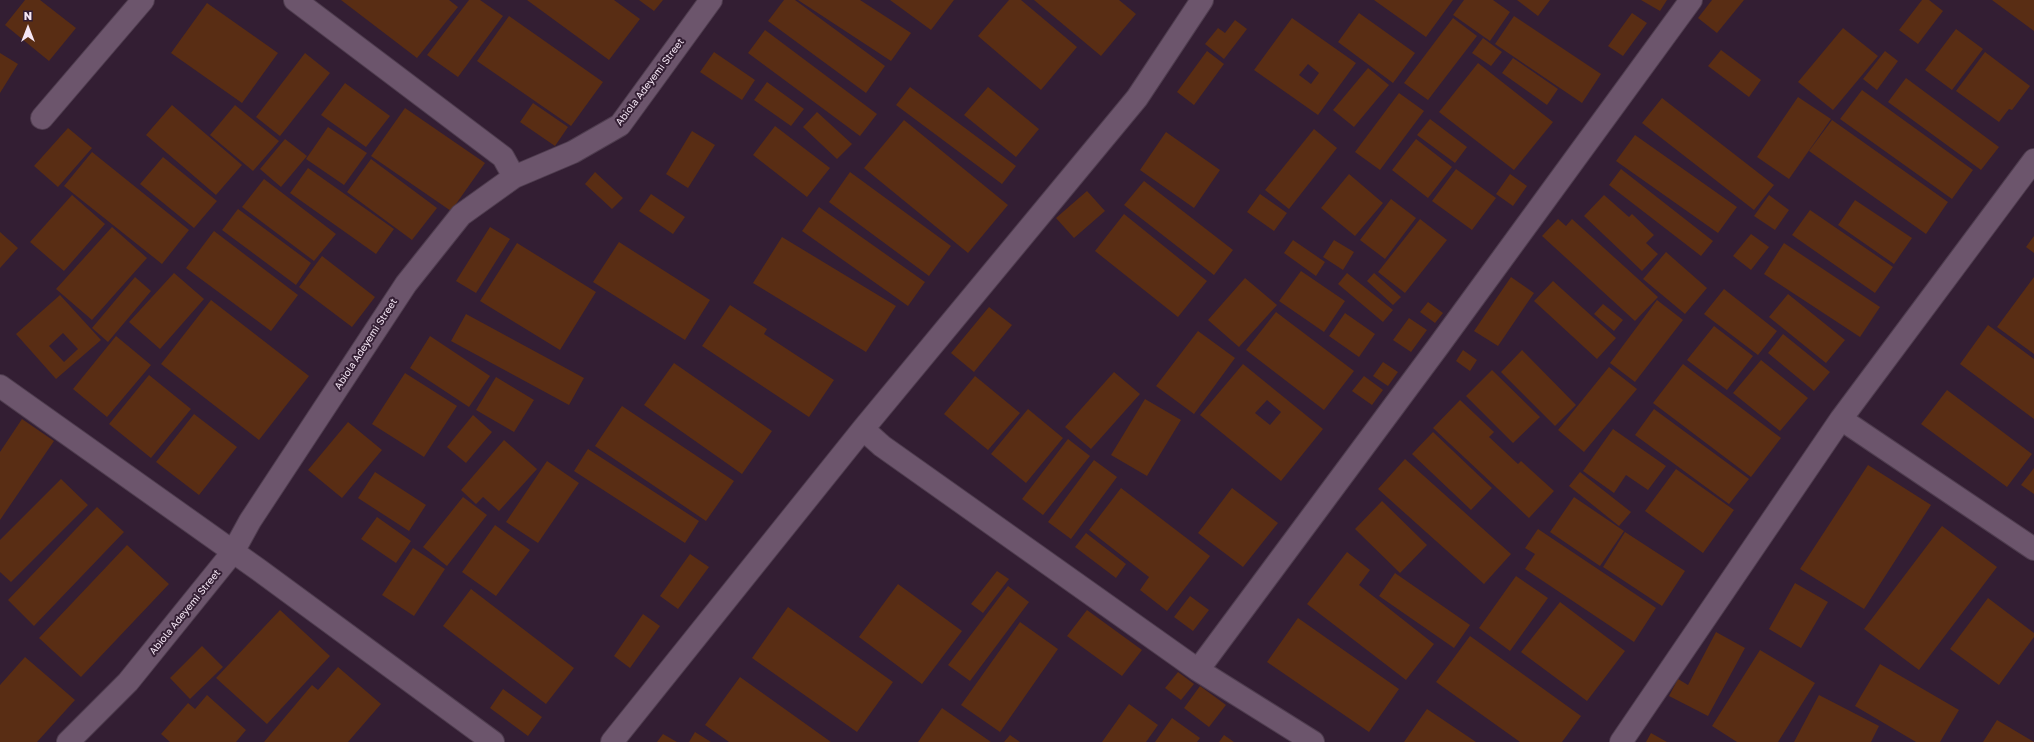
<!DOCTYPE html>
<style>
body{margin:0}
#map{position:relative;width:2034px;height:742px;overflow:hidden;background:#331e33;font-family:"Golos Text",sans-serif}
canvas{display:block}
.north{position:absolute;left:8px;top:8px;width:40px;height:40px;-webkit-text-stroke:3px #331e33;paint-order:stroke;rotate:0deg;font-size:11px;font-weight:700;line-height:16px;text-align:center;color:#f5e7f5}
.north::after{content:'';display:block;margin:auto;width:14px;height:18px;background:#f5e7f5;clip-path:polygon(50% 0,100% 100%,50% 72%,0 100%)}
</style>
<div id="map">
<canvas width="2034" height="742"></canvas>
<div class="north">N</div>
</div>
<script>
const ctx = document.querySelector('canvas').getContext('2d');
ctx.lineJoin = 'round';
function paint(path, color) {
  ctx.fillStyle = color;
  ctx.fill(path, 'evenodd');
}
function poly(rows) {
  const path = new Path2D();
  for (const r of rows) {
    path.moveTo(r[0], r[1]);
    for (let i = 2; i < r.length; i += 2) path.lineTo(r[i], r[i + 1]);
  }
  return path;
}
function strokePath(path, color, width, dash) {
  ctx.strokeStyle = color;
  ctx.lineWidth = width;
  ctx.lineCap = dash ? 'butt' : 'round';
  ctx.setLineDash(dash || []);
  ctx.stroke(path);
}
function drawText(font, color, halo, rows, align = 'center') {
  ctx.font = font + ' "Golos Text",sans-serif';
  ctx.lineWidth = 4;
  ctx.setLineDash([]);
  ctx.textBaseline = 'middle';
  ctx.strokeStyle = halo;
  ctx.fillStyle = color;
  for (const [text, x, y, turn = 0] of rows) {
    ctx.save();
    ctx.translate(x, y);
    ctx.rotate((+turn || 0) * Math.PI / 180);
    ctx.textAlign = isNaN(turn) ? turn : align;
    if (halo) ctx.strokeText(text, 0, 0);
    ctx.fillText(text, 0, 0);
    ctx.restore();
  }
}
paint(poly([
 [25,0,40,0,76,28,49,61,5,25],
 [341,0,449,0,458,7,417,58],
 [469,0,480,0,503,16,458,77,427,55],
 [527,0,614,0,640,19,609,60],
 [639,0,663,0,654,11],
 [784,0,795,0,885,66,866,93,768,21],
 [798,0,860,0,911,33,891,61],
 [890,0,954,0,931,30],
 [1009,0,1021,0,1077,47,1041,90,978,36],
 [1034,0,1119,0,1136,14,1101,56],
 [1374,0,1453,0,1426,37],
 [1464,0,1493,0,1510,12,1490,41,1453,15],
 [1517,0,1550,0,1538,16],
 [1641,0,1667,0,1660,11],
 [1712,0,1744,0,1717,33,1698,18],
 [1922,0,1929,0,1943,11,1918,44,1899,30],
 [1992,0,2034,0,2034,31],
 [207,3,278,53,242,103,171,53],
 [1359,13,1415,53,1393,83,1338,42],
 [1632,13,1647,23,1623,56,1608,46],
 [509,16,603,82,571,126,477,61],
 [1514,16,1601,74,1582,103,1495,44],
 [1292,18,1356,63,1318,115,1254,70],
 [1308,64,1319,73,1311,84,1299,75],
 [1453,18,1477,36,1428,100,1404,83],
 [1235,20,1247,29,1224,59,1205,44,1218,28,1225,33],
 [1843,28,1878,56,1833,110,1798,82],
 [1956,29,1983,49,1952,90,1925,70],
 [765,30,877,114,860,136,748,53],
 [1483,38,1502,52,1491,66,1472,53],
 [1721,50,1761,80,1749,97,1708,66],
 [1207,51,1224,64,1194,105,1177,92],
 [1885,51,1898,61,1877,90,1863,79],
 [714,52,755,80,742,100,700,72],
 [1985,52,2030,86,2012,110,2009,109,1999,122,1956,91],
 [0,53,18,64,0,93],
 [305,53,330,73,280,136,256,117],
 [1513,58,1558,89,1547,105,1502,73],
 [1478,63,1553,122,1514,170,1439,112],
 [1368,68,1389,85,1354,127,1333,110],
 [1906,78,1999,147,1981,170,1888,102],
 [767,82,804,109,791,126,754,100],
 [345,83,390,116,366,147,321,115],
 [910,87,1016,166,1002,184,896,105],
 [988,87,1039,129,1016,157,964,115],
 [1862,90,1973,170,1952,199,1840,119],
 [1399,93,1424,111,1380,170,1355,152],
 [1798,97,1831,119,1789,179,1757,157],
 [1662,98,1774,185,1754,210,1642,123],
 [533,103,568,127,555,146,520,122],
 [172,105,242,165,216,195,146,135],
 [235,105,279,141,253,171,210,135],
 [405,108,485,163,451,211,371,156],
 [817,112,852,144,837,159,803,127],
 [1430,119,1467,147,1455,163,1417,135],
 [904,120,1008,205,968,253,864,168],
 [1832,120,1948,202,1926,234,1809,151],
 [775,126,830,168,807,197,753,155],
 [328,127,367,153,344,185,306,159],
 [68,128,92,148,58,187,34,166],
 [1314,129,1337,148,1289,209,1265,190],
 [692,131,715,145,688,188,666,174],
 [1166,132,1220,170,1194,208,1140,170],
 [1635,135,1737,207,1718,233,1616,161],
 [285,139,307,156,281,187,260,169],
 [1416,139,1452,167,1428,198,1392,170],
 [92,152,189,230,162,264,64,186],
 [163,157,217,201,194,228,140,184],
 [371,159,437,208,412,240,347,192],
 [308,168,394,229,376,254,290,193],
 [1456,169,1496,198,1472,230,1432,201],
 [1621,169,1713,241,1701,256,1609,185],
 [595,172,623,198,612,209,585,184],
 [850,172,951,246,929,276,829,202],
 [1349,174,1383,203,1355,236,1321,208],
 [1510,174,1527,186,1513,206,1496,194],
 [264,179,336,234,314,261,242,207],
 [1144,181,1233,250,1214,275,1124,205],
 [1087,191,1105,211,1074,238,1056,218],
 [651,194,685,217,673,234,639,211],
 [1260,194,1287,213,1274,231,1247,212],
 [72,195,105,224,64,271,30,242],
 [1604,195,1629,217,1632,214,1654,235,1646,243,1658,254,1642,271,1584,216],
 [1769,195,1789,210,1775,230,1754,216],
 [1391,199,1416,218,1385,259,1360,240],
 [1855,200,1912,238,1894,264,1838,225],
 [819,207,925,282,908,306,802,231],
 [238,209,311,263,296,285,222,230],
 [1810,210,1893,267,1875,293,1792,235],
 [1124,214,1207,281,1178,317,1095,251],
 [1420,219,1447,240,1405,293,1378,272],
 [1558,219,1566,226,1572,219,1658,297,1635,321,1542,236],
 [112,227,147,258,92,320,56,289],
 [490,227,510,239,476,293,456,281],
 [214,231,298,295,271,331,186,268],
 [0,232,18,248,0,268],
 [1751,234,1769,247,1751,270,1733,256],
 [2034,236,2034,253,2026,247],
 [782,237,896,306,866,352,753,283],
 [1293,240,1325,262,1316,276,1284,253],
 [1334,240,1354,252,1343,270,1323,257],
 [619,242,710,300,685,340,593,282],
 [517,243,596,292,560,350,480,301],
 [1784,243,1880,307,1860,337,1764,274],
 [1666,252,1707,288,1685,314,1643,279],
 [322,256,375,297,352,327,299,287],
 [1301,271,1345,301,1324,332,1279,301],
 [174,273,204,299,160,349,129,322],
 [1347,273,1393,310,1383,322,1338,284],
 [1374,273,1401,297,1393,305,1367,281],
 [135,277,151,291,108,342,92,328],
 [1511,277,1534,293,1498,346,1474,331],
 [2034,277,2034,354,1997,327],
 [1245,278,1277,305,1239,347,1208,320],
 [1553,281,1616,338,1597,359,1534,301],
 [1724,289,1777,331,1758,355,1704,314],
 [1788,294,1845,340,1826,363,1769,317],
 [60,295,101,340,56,379,16,334],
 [63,333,78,349,64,362,49,346],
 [211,300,309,376,259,440,161,364],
 [1657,300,1683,320,1635,382,1610,363],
 [1428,302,1443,313,1435,323,1420,312],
 [1603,304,1623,320,1614,331,1594,314],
 [730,305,767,329,764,334,834,380,809,417,702,346],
 [989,307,1012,325,974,372,951,353],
 [1276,312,1354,371,1324,410,1246,350],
 [1345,313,1375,334,1359,357,1329,336],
 [466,314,584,378,569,405,451,341],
 [1409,318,1427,330,1411,352,1393,340],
 [1988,325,2034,359,2034,419,1960,364],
 [1714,326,1753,356,1727,390,1687,360],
 [1198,331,1235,358,1194,414,1156,386],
 [1783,334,1830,372,1814,391,1768,353],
 [116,336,151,365,107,417,73,389],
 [430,336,490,376,469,407,410,368],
 [1463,350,1477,360,1470,371,1456,361],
 [1522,350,1576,405,1555,426,1501,372],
 [1761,360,1808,398,1780,431,1733,393],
 [1383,362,1398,372,1388,386,1373,376],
 [674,363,772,431,742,474,644,405],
 [1243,364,1323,429,1281,481,1200,415],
 [1267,400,1281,412,1270,425,1255,413],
 [1683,364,1781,438,1751,477,1653,403],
 [1609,367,1637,389,1584,452,1558,430],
 [1492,370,1540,417,1513,443,1466,396],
 [1114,372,1140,394,1091,449,1065,427],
 [405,373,457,406,424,457,372,424],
 [149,375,191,409,151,458,109,424],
 [975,376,1020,413,988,450,944,414],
 [1364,376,1383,390,1372,405,1352,391],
 [496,377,534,400,514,432,476,410],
 [1947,390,2032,454,2007,487,1921,424],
 [1145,399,1181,420,1147,476,1111,455],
 [1460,400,1494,432,1489,437,1518,464,1521,461,1554,491,1529,518,1433,428],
 [622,406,734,481,706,521,595,446],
 [1028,409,1063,438,1026,483,991,454],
 [1654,409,1749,479,1729,504,1635,435],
 [194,414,237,447,199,495,156,462],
 [473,415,492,432,466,463,447,447],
 [22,419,54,441,0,520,0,452],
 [348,422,382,450,342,498,308,470],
 [1613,429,1666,466,1648,490,1626,475,1614,493,1583,471],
 [1433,432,1492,488,1471,510,1412,454],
 [1068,439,1090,456,1043,515,1022,499],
 [504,440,537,469,499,511,483,497,476,504,461,490],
 [588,449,699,521,685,543,574,471],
 [1405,459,1511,554,1484,584,1378,489],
 [1094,460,1117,477,1071,539,1048,522],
 [547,461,579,483,538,543,506,522],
 [1868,465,1931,505,1864,609,1800,569],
 [2034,468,2034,494,2021,485],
 [1676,469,1734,510,1703,553,1645,511],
 [375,472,426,505,409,531,358,498],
 [1580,472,1631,512,1619,526,1569,486],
 [61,479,88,505,11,582,0,572,0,540],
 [1121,488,1210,556,1167,611,1140,590,1149,577,1089,530],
 [1232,488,1278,523,1243,567,1198,533],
 [463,497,487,515,447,566,423,547],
 [1574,497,1624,531,1600,566,1550,532],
 [1382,501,1427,545,1400,573,1355,529],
 [97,507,124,532,34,626,8,600],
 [377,517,411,541,396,563,361,539],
 [495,525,530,550,496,596,462,572],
 [1942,526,1997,567,1919,670,1864,629],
 [1538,529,1656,608,1634,642,1525,569,1535,554,1525,548],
 [1625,532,1685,571,1662,606,1603,567],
 [1086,533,1126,564,1116,578,1075,547],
 [127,545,169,584,81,677,39,638],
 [413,548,445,569,414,616,382,595],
 [1347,552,1370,570,1359,585,1434,644,1406,680,1307,604],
 [690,554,709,567,678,609,660,596],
 [997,571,1009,579,983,613,971,604],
 [1395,573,1470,625,1454,648,1379,596],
 [1516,576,1548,598,1510,651,1479,628],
 [1795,583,1828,602,1801,648,1769,629],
 [898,584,962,631,922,684,859,637],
 [1008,586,1029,602,970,681,948,665],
 [471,589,574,668,546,704,443,626],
 [1190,596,1209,610,1193,631,1174,617],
 [1988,598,2034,633,2034,637,1999,685,1950,649],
 [1560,602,1625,651,1587,701,1521,652],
 [788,607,893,682,857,732,752,658],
 [280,610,330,656,267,724,216,678],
 [1087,610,1142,650,1122,676,1067,636],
 [643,614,660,626,630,668,614,656],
 [1298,618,1399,689,1369,732,1267,662],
 [1020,622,1058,649,1000,732,961,705],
 [1716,632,1745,648,1708,716,1669,696,1678,679,1688,685],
 [1470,636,1581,716,1562,742,1520,742,1436,682],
 [202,646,223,667,190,699,170,678],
 [1760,650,1815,683,1778,742,1737,742,1712,726],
 [25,657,75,700,37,742,0,742,0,685],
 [1880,664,1959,710,1940,742,1916,742,1855,706],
 [338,667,381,704,348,742,264,742,312,685,318,690],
 [1178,672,1194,684,1181,700,1165,688],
 [740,677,831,742,729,742,705,725],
 [1200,686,1226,705,1209,727,1184,708],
 [503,689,542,717,528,736,490,708],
 [207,695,246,730,236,742,170,742,161,734,188,703,195,709],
 [1819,695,1879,726,1871,742,1794,742],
 [1129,704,1158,725,1146,742,1102,742],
 [942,708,991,742,918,742],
 [1427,709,1476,742,1404,742],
 [1172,718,1200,738,1197,742,1155,742],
 [1997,720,2034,742,1983,742],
 [695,732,711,742,689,742],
 [1651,733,1667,742,1646,742],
 [663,734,677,742,657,742],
 [1010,735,1020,742,1004,742],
 [1224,735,1234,742,1219,742]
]), '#592d14');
const minor = poly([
 [295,0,503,157,514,177],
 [42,118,143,0],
 [0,386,259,570,493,742],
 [1841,419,2034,549],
 [863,429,882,446,1198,670,1313,742],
 [1198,670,1437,348,1691,0],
 [68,742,128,682,233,552,250,521,406,284,461,215,514,177,573,152,620,125,711,0],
 [612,742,863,429,1137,98,1202,0],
 [1621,742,1841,419,2034,160]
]);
strokePath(minor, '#4f3d4f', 24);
strokePath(minor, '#6c556c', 22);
drawText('10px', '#f5e7f5', '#331e33', [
 ["Abiola Adeyemi Street",650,82,-53],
 ["Abiola Adeyemi Street",366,344,-57],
 ["Abiola Adeyemi Street",185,612,-51]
]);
</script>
